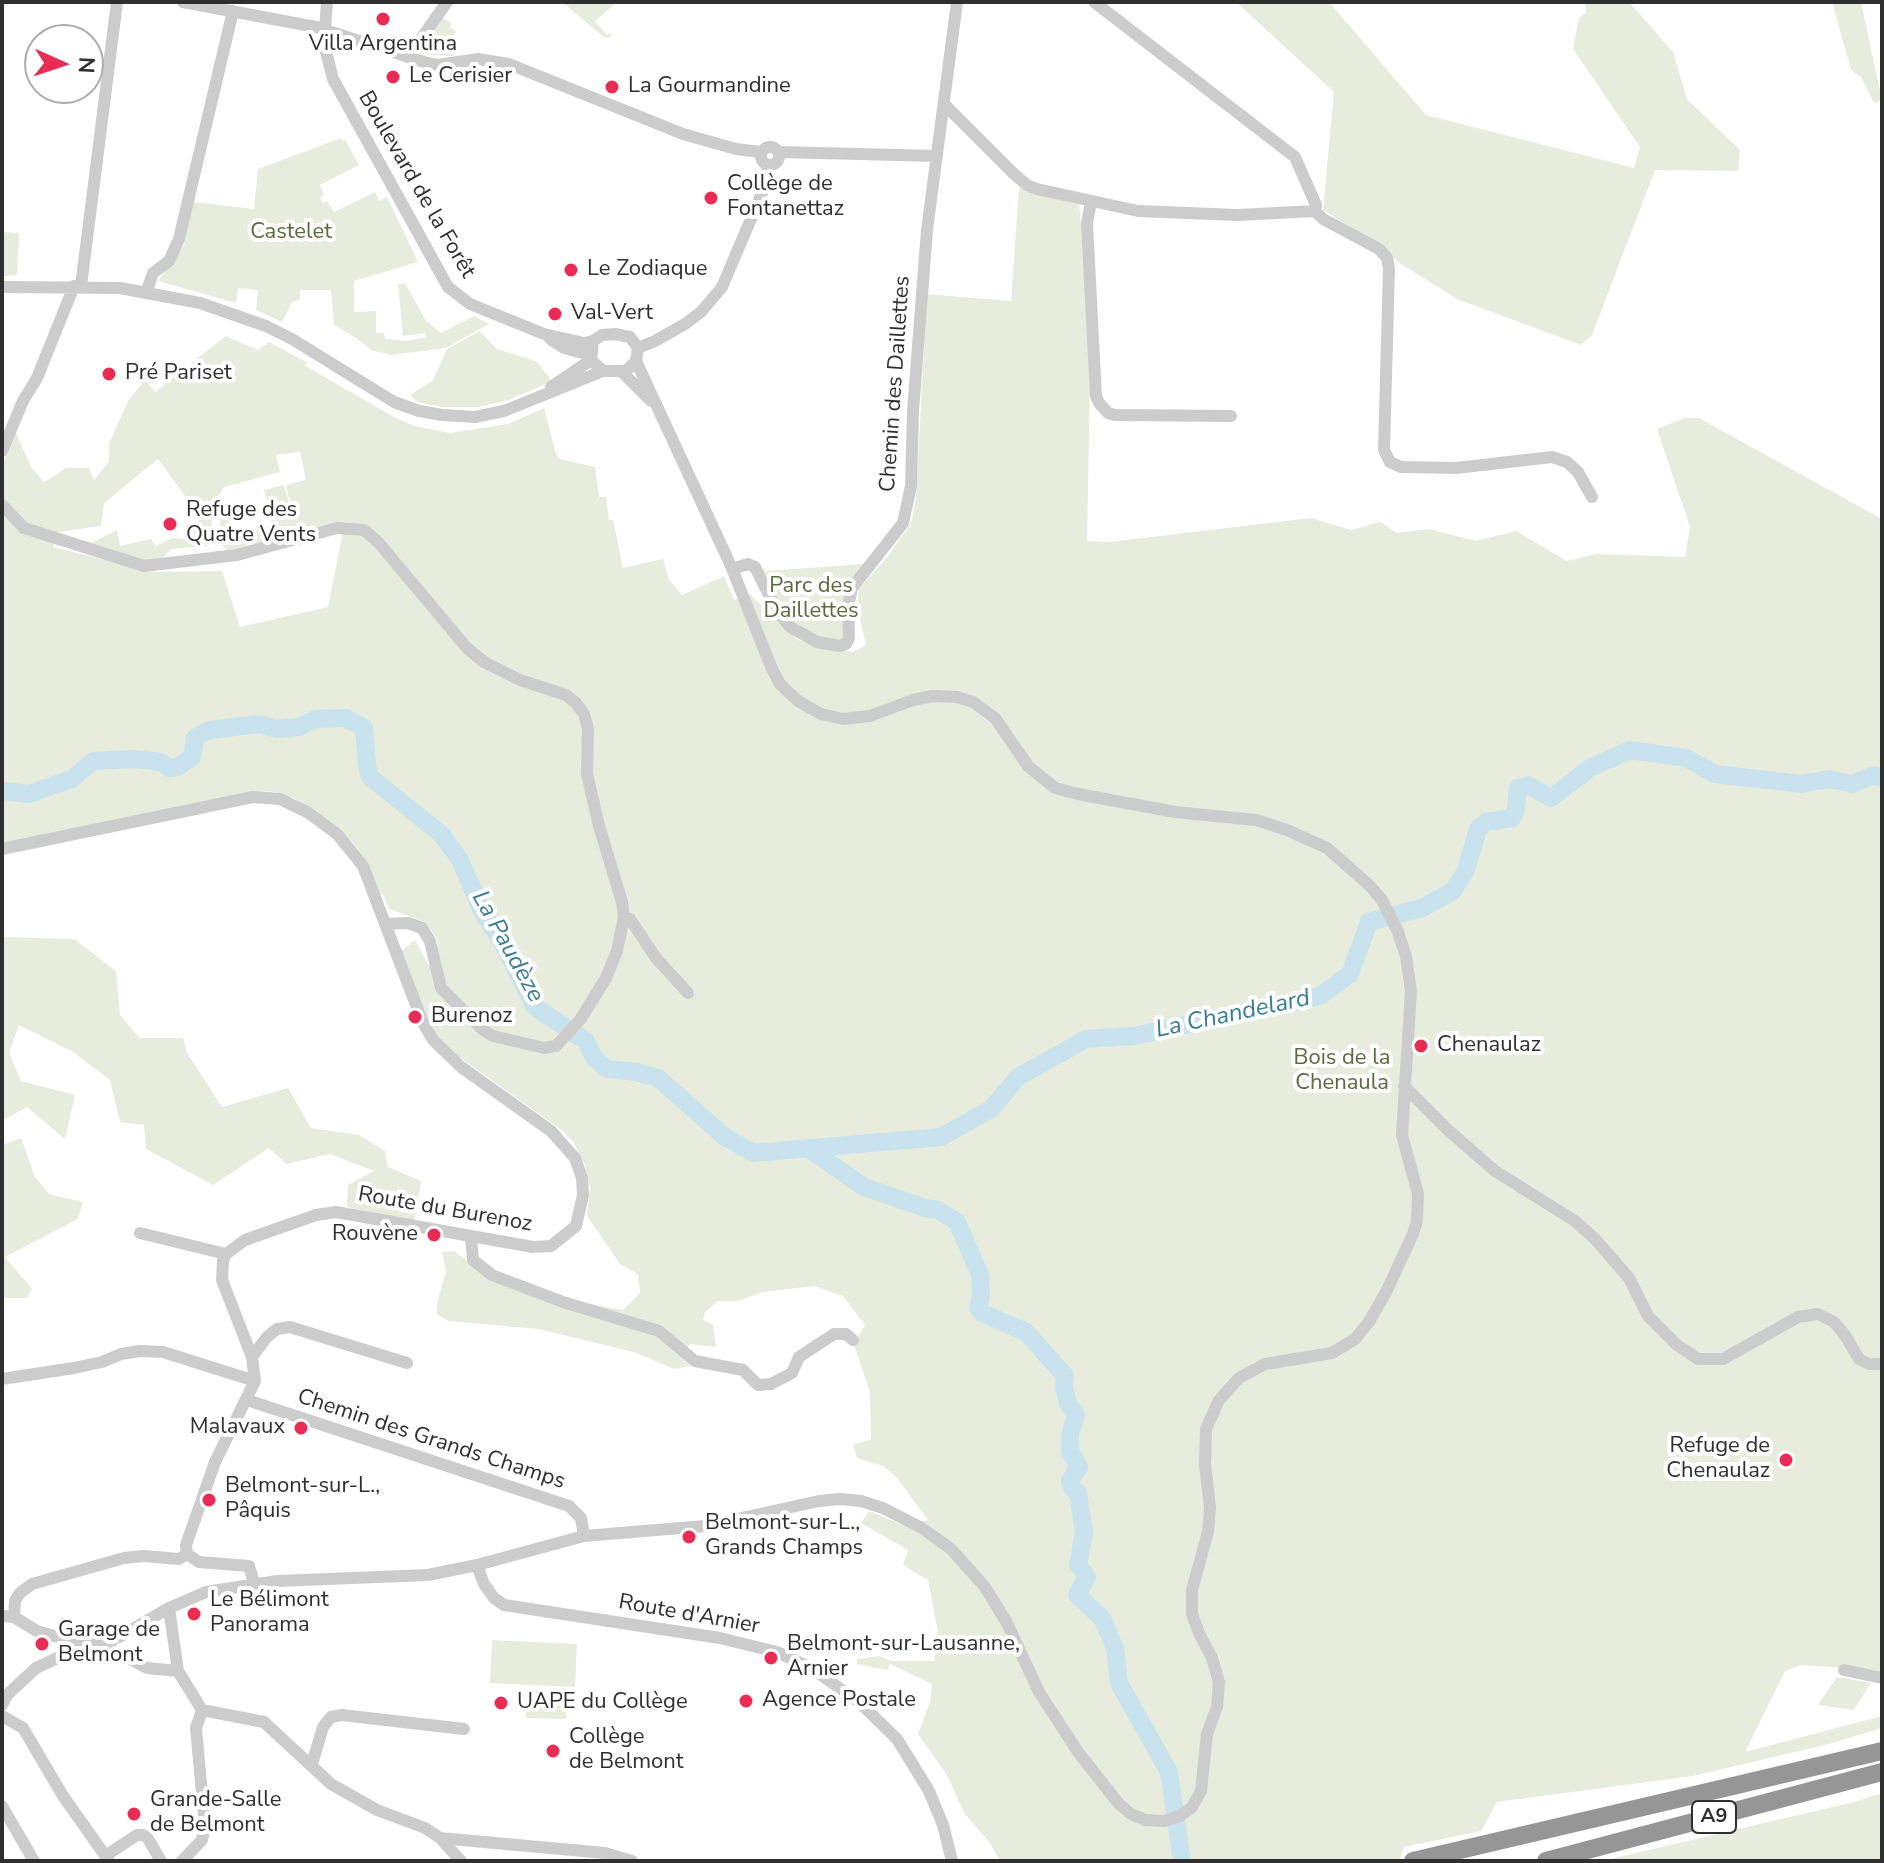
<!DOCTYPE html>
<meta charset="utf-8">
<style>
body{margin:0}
#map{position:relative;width:1884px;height:1863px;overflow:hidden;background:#fff;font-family:"Nunito Sans",sans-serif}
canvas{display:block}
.frame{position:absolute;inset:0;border:4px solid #2f2f2f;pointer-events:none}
.north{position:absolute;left:24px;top:24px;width:80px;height:80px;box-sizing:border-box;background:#fff;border:2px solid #acacac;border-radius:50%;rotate:93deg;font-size:22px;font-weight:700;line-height:32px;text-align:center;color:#2f2f2f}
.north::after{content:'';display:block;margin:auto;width:28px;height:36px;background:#ea2c54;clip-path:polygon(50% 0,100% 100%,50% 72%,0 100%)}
</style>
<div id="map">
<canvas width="1884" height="1863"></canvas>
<div class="frame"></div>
<div class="north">N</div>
</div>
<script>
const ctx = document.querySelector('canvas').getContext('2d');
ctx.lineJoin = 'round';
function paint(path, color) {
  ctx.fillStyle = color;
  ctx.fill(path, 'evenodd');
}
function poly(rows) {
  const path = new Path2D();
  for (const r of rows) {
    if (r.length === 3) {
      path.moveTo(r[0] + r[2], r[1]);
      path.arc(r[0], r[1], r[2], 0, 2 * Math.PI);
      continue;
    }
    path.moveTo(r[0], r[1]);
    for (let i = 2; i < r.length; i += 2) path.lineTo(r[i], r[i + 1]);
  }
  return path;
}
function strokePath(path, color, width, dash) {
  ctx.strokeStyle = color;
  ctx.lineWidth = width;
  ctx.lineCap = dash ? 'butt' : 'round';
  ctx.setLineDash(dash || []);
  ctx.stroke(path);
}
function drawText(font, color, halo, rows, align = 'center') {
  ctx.font = font + ' "Nunito Sans",sans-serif';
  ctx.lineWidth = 8;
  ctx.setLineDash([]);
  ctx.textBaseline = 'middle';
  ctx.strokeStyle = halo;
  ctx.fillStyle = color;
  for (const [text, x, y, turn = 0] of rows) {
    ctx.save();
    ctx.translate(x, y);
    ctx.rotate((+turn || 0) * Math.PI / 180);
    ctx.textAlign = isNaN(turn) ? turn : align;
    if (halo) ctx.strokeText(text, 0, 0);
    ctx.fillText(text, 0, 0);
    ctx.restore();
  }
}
paint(poly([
 [562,2,617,2,595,21,607,35,610,33,612,36,605,38],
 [1236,2,1329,2,1426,115,1634,168,1640,147,1573,49,1579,18,1586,13,1585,2,1629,2,1673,52,1687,99,1740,150,1738,171,1655,170,1592,335,1581,345,1457,299,1398,262,1382,247,1323,210,1334,92],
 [1832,2,1861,2,1882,100,1874,103,1861,77,1851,70],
 [441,17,452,23,450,27,456,32,449,42,458,49,452,56,420,54,418,50],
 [341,138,342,141,345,139,359,165,320,185,324,195,320,197,322,203,327,201,334,212,375,192,379,201,387,197,418,262,354,281,354,312,376,311,376,333,384,333,385,339,407,341,426,337,425,333,403,336,398,284,405,283,426,321,441,333,474,316,489,324,446,348,391,355,371,350,356,338,334,325,331,290,300,290,300,299,292,302,282,322,256,310,258,290,238,288,236,303,158,281,184,245,193,202,254,209,258,169],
 [1019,188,1079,202,1087,292,1090,382,1087,541,1109,542,1311,518,1351,530,1380,522,1397,533,1429,529,1476,541,1516,531,1567,561,1597,554,1685,557,1690,527,1657,429,1684,418,1699,418,1882,519,1882,1676,1846,1668,1801,1665,1785,1671,1745,1752,1882,1716,1882,1728,1829,1744,1693,1776,1497,1802,1481,1831,1404,1847,1399,1861,1000,1861,990,1843,964,1813,947,1775,918,1734,930,1702,932,1684,890,1664,887,1670,857,1664,857,1659,879,1656,891,1661,934,1661,938,1632,928,1580,903,1565,908,1550,861,1523,869,1511,901,1524,928,1520,897,1478,883,1466,857,1458,853,1445,871,1439,870,1392,854,1345,865,1325,843,1296,814,1286,763,1292,738,1301,718,1301,705,1312,703,1320,713,1325,716,1347,690,1344,681,1357,690,1366,674,1369,634,1352,538,1329,448,1321,437,1314,437,1303,446,1271,442,1252,454,1251,492,1279,521,1291,623,1310,640,1293,638,1274,620,1264,587,1216,590,1189,585,1165,574,1143,563,1131,452,1052,439,1039,429,1023,401,951,415,940,429,966,439,961,437,938,425,922,389,909,383,894,380,895,365,860,353,843,314,810,294,798,275,792,254,791,2,845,2,466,15,431,31,467,44,482,66,468,89,468,94,480,109,461,109,444,128,401,145,380,155,392,226,336,258,350,269,342,308,363,304,365,394,417,415,426,450,433,508,424,544,408,556,454,560,459,595,467,599,497,606,497,609,520,613,520,623,568,663,559,669,580,682,595,724,576,734,600,750,594,798,640,852,652,866,645,857,607,859,589,888,556,911,523,916,498,927,294,1011,301],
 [300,452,306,480,286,485,294,520,284,485,264,490,272,526,232,536,225,508,220,521,222,545,228,551,242,550,324,525,345,522,328,607,240,627,222,571,152,572,53,547,58,532,101,526,104,503,158,459,201,518,185,535,210,535,215,502,224,487,280,472,276,455],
 [2,232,19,233,17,275,2,276],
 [480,331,497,349,536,361,552,381,509,400,478,407,441,407,418,402,410,395,433,380,447,349],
 [117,530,120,546,151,539,156,546,172,538,211,541,208,546,171,549,162,559,149,562,88,545],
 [863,564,847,587,842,606,844,641,824,641,795,626,778,606,765,571],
 [2,937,74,939,116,971,120,1015,140,1038,183,1038,187,1053,222,1107,288,1088,311,1128,359,1135,385,1151,388,1167,421,1181,414,1223,347,1207,348,1185,374,1171,330,1154,286,1164,269,1148,213,1185,146,1149,144,1125,120,1122,110,1080,73,1052,19,1025,9,1053,21,1081,75,1095,65,1139,27,1107,2,1121],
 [21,1138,35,1177,49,1194,83,1202,78,1219,5,1257,32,1289,27,1298,2,1298,2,1145],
 [492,1640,577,1644,575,1687,490,1683],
 [1837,1677,1871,1683,1854,1710,1818,1705],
 [526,1697,567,1698,566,1719,526,1718],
 [1882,1793,1882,1861,1602,1861,1854,1802]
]), '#e7ecdc');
strokePath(poly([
 [2,791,29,794,72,779,93,761,135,759,160,762,169,768,178,767,192,757,195,738,209,730,260,724,276,729,298,727,316,719,345,718,364,728,367,765,370,777,441,834,460,860,482,911,502,942,535,1007,586,1041,594,1058,607,1069,636,1072,658,1078,725,1137,753,1153,941,1137,991,1109,1018,1077,1086,1039,1134,1036,1320,996,1350,974,1369,922,1422,908,1453,891,1466,870,1478,829,1486,822,1512,818,1516,810,1518,788,1528,785,1551,798,1590,768,1630,750,1686,758,1715,774,1802,784,1829,779,1852,784,1874,775,1882,778],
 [809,1149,864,1187,925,1208,938,1210,957,1222,980,1275,981,1296,978,1308,982,1313,1026,1332,1065,1376,1064,1388,1068,1403,1076,1415,1070,1435,1070,1452,1079,1467,1070,1481,1072,1488,1078,1493,1084,1533,1078,1565,1087,1577,1077,1595,1102,1618,1115,1648,1119,1683,1169,1772,1182,1861]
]), '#c8e3ed', 18);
strokePath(poly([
 [183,2,316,27,427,63,438,65,478,59,509,64,683,134,736,149,761,152],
 [327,2,324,44,333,79,448,287,470,304,544,334,584,343,593,341],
 [1094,2,1295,157,1316,205,1315,211],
 [408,57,447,2],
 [945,105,1014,174,1027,185,1037,189,1138,211,1238,215,1315,211],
 [770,156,9],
 [779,152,937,156],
 [1091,202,1087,223,1096,396,1099,403,1108,413,1115,415,1231,416],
 [1315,211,1323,219,1379,249,1387,258,1389,268,1384,450,1390,462,1401,467,1456,468,1552,457,1567,462,1578,472,1592,497],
 [81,286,117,2],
 [2,287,120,288,200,303,266,326,292,339,394,402,419,411,442,415,475,417,504,411,603,371],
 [146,293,153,273,169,261,179,239,233,11],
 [615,334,630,337,638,348,636,361,626,371,603,371,591,360,593,341,602,335,615,334],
 [550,339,564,348,590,355],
 [638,348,655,341,685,324,701,312,722,287,765,186,768,166],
 [622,372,651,401],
 [551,387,591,360],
 [2,451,23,401,37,378,74,286],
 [2,505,24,528,144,566,237,555,337,528,364,530,378,542,467,648,484,662,520,680,566,695,576,703,584,714,588,729,587,774,599,826,622,902,624,917,617,951,606,978,580,1020,556,1046,544,1048,493,1036,482,1029,441,988,430,941,422,928,408,923,385,924],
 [732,569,748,564,755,567,777,611,790,627,817,642,840,646,846,644,849,638,848,607,852,588,903,523,911,486,913,411,927,230,957,2],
 [2,849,253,797,280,799,307,812,337,834,363,866,423,1023,433,1040,461,1067,551,1131,575,1158,582,1178,583,1195,576,1226,551,1246,533,1247,336,1212,316,1215,245,1240,226,1254,223,1261,222,1280,252,1357,255,1381,215,1462,186,1545,187,1554],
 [624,917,630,919,656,958,688,993],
 [1404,1086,1448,1130,1495,1171,1575,1221,1595,1239,1629,1278,1648,1316,1677,1345,1698,1359,1723,1359,1798,1317,1818,1314,1834,1322,1845,1335,1859,1359,1869,1364,1882,1364],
 [140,1233,226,1254],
 [471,1237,473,1260,492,1275,563,1302,659,1331,695,1361,743,1370,758,1385,771,1384,792,1373,799,1357,834,1334,846,1334,853,1340],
 [252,1357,267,1337,277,1329,290,1327,407,1363],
 [2,1379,74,1368,102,1362,121,1354,140,1351,163,1352,255,1381],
 [247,1400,569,1506,581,1518,584,1536],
 [187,1554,199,1562,249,1566,254,1583],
 [477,1565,484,1584,494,1598,504,1605,720,1638,777,1652,813,1669,860,1703,897,1739,929,1791,943,1825,952,1861],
 [169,1608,178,1671,202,1710,264,1722,331,1784,377,1810,425,1828,440,1838,461,1861],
 [2,1616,14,1617,37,1631,64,1639,89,1637,147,1668,178,1671],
 [14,1617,15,1601,20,1593,32,1584,124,1558,144,1556,179,1559,187,1554],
 [1844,1670,1882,1678],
 [2,1705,8,1694,36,1668,68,1653,119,1637,169,1608,206,1592,277,1581,428,1575,477,1565,584,1536,705,1526,819,1501,840,1499,861,1501,883,1508,922,1528,951,1549,985,1587,1007,1623,1039,1692,1078,1752,1119,1804,1131,1814,1145,1820,1164,1821,1180,1816,1192,1807,1201,1791,1207,1734,1217,1707,1219,1682,1212,1658,1199,1633,1192,1614,1192,1590,1208,1532,1210,1507,1205,1465,1206,1429,1219,1400,1239,1378,1265,1364,1332,1353,1355,1339,1369,1322,1387,1290,1413,1234,1417,1221,1418,1194,1402,1135,1411,991,1406,956,1398,932,1382,900,1369,885,1327,848,1287,830,1256,820,1175,812,1078,794,1055,788,1028,766,995,718,973,702,957,697,933,696,913,700,870,716,843,719,821,714,798,701,780,684,772,669,731,566,636,361],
 [2,1716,23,1728,63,1796,109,1861],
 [312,1764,323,1727,331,1717,342,1715,464,1729],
 [2,1806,34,1861],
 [440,1838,605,1853,632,1861],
 [105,1856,137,1835,143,1835,147,1837,161,1861],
 [182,1861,202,1840,205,1827,196,1728,202,1710]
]), '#ccc', 12);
strokePath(poly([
 [1413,1861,1882,1751],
 [1546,1861,1882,1772]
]), '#969696', 18);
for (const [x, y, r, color] of [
 [383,19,8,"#ea2c54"],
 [393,77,8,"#ea2c54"],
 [612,87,8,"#ea2c54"],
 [711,198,8,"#ea2c54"],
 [571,270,8,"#ea2c54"],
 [555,314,8,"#ea2c54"],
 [109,374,8,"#ea2c54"],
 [170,524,8,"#ea2c54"],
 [415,1017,8,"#ea2c54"],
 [1421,1046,8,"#ea2c54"],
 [434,1235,8,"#ea2c54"],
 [301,1428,8,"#ea2c54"],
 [1786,1460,8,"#ea2c54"],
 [209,1500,8,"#ea2c54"],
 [689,1537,8,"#ea2c54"],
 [194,1614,8,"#ea2c54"],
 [42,1644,8,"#ea2c54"],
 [771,1658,8,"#ea2c54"],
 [746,1701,8,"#ea2c54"],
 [501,1703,8,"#ea2c54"],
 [553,1751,8,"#ea2c54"],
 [134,1814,8,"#ea2c54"]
]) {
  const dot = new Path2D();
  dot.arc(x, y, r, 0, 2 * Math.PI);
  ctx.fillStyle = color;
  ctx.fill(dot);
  strokePath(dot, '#fff', 3);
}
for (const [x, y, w] of [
 [1714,1817,44]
]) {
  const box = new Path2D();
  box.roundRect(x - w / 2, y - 16, w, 32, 6);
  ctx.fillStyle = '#fff';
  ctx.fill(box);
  strokePath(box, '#2f2f2f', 2);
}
drawText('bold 20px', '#2f2f2f', null, [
 ["A9",1714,1817]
]);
drawText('22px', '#2f2f2f', '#fff', [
 ["Villa Argentina",383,45,"center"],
 ["Le Cerisier",409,77],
 ["La Gourmandine",628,87],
 ["Collège de",727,185],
 ["Fontanettaz",727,210],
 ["Le Zodiaque",587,270],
 ["Val-Vert",571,314],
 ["Pré Pariset",125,374],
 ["Refuge des",186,511],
 ["Quatre Vents",186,536],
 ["Burenoz",431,1017],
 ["Chenaulaz",1437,1046],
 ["Rouvène",418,1235,"right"],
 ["Malavaux",285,1428,"right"],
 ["Refuge de",1770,1447,"right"],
 ["Chenaulaz",1770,1472,"right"],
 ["Belmont-sur-L.,",225,1487],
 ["Pâquis",225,1512],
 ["Belmont-sur-L.,",705,1524],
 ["Grands Champs",705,1549],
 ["Le Bélimont",210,1601],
 ["Panorama",210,1626],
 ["Garage de",58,1631],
 ["Belmont",58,1656],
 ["Belmont-sur-Lausanne,",787,1645],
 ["Arnier",787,1670],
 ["Agence Postale",762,1701],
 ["UAPE du Collège",517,1703],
 ["Collège",569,1738],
 ["de Belmont",569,1763],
 ["Grande-Salle",150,1801],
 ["de Belmont",150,1826]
], 'left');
drawText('22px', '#2f2f2f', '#fff', [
 ["Boulevard de la Forêt",416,185,60],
 ["Chemin des Daillettes",896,384,-86],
 ["Route du Burenoz",445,1210,10],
 ["Chemin des Grands Champs",431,1440,18],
 ["Route d'Arnier",689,1615,10]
]);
drawText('22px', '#586c3b', '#fff', [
 ["Castelet",291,233],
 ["Parc des",811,587],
 ["Daillettes",811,612],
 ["Bois de la",1342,1059],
 ["Chenaula",1342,1084]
]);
drawText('italic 24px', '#3a7d93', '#fff', [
 ["La Paudèze",507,947,61],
 ["La Chandelard",1233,1015,-12]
]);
</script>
